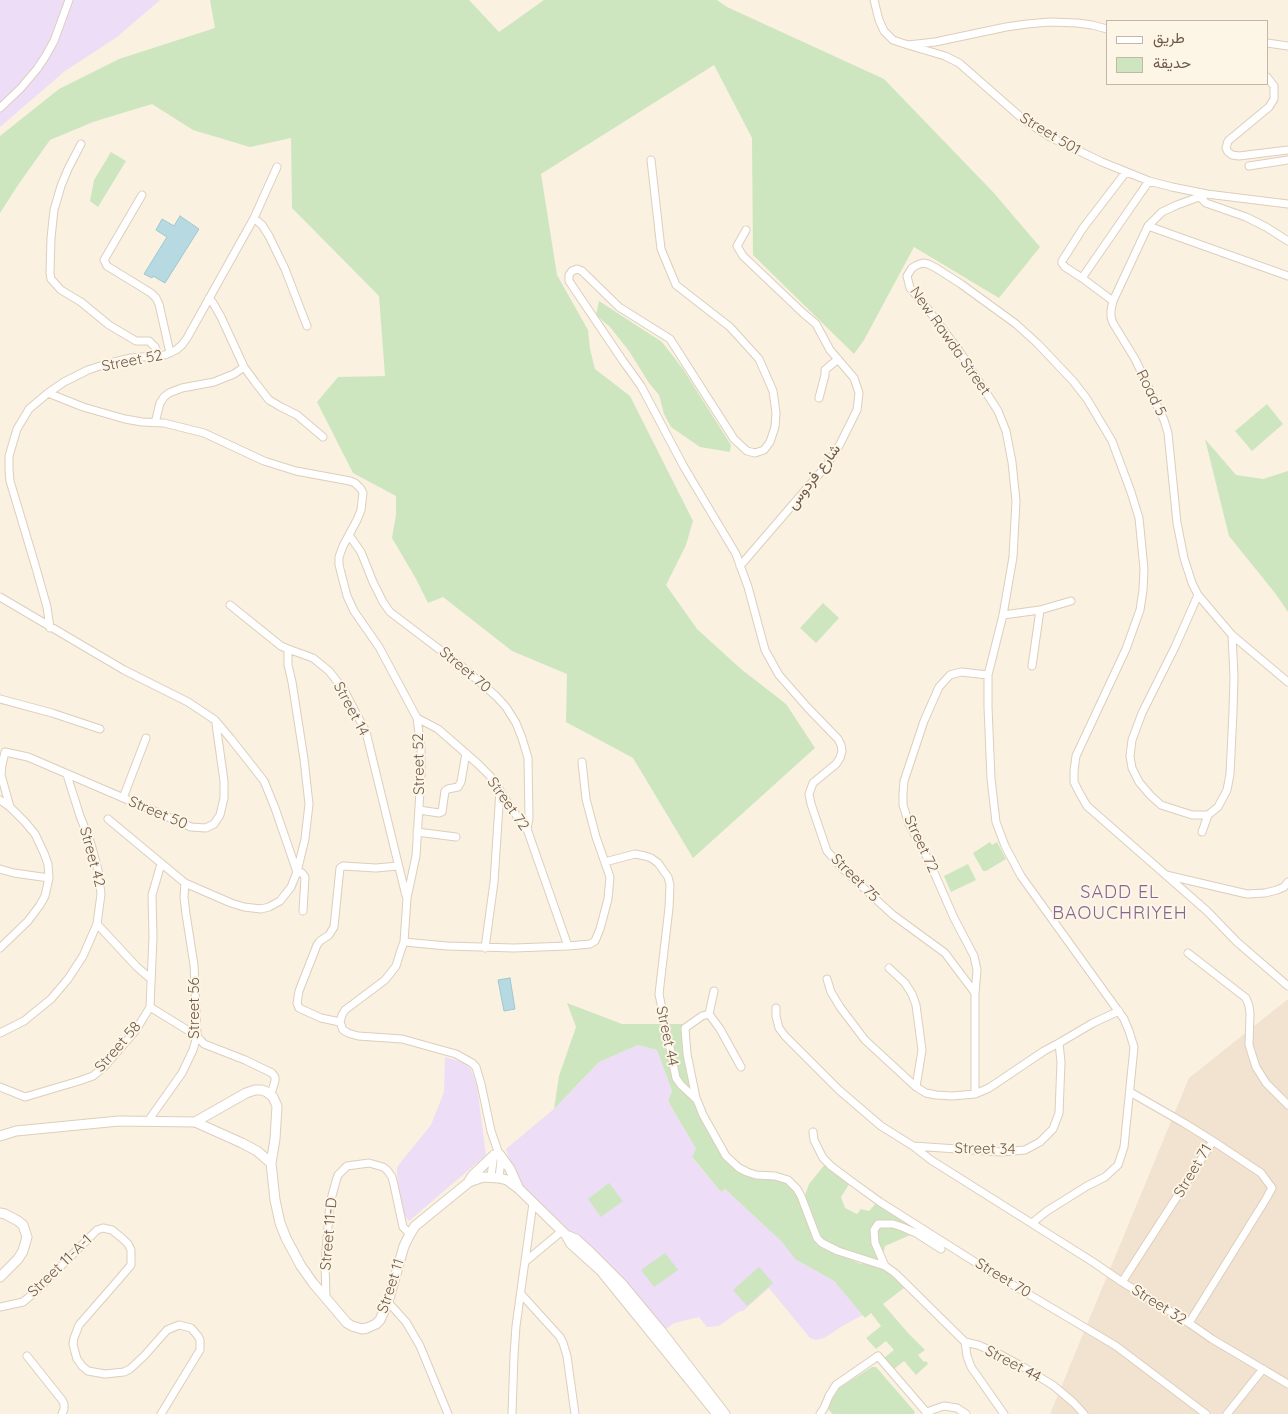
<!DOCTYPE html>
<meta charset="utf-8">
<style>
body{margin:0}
#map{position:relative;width:1288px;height:1414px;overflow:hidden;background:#faf1e0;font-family:Quicksand,Vazirmatn,sans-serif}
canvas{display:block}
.legend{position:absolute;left:1106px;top:20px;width:162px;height:65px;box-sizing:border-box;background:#fdf5e6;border:1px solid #c4b7a8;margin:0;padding:6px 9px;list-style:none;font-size:15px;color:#6f594a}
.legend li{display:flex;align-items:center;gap:10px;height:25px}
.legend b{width:25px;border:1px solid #c4b7a8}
</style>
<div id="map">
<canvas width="1288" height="1414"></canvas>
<ul class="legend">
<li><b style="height:6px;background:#fff"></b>طريق</li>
<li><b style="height:14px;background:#cde6c0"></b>حديقة</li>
</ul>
</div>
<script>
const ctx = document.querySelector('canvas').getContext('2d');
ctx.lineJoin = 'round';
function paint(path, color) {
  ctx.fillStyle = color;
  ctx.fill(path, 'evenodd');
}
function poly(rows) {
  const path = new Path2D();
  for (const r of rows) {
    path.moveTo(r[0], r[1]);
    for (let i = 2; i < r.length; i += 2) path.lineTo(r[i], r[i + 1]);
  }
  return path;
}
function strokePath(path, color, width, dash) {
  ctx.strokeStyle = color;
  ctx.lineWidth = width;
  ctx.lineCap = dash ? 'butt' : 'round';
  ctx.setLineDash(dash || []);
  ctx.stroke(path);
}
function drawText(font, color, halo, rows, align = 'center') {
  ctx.font = font + ' Quicksand,Vazirmatn,sans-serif';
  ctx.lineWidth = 4;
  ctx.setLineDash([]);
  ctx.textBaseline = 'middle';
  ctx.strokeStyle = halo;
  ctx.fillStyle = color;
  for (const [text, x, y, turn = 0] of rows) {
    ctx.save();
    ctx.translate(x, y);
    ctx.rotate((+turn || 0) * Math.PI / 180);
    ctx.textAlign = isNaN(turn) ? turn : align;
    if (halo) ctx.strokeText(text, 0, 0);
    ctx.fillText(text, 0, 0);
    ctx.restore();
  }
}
paint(poly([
 [1288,999,1288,1414,1050,1414,1189,1078]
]), '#f1e3cf');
paint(poly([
 [0,0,160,0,117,37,65,71,0,127],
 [638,1045,657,1050,672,1091,668,1101,696,1149,692,1158,721,1192,725,1189,782,1242,795,1259,834,1281,863,1315,844,1325,824,1338,816,1340,810,1338,769,1288,743,1311,738,1312,719,1326,707,1327,699,1317,674,1323,662,1332,519,1189,506,1149,554,1109,599,1062],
 [445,1057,462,1062,471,1069,477,1086,486,1155,409,1221,398,1206,397,1167,431,1125,444,1092]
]), '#eeddf6');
paint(poly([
 [210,0,469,0,499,32,544,0,717,0,727,7,884,79,993,192,1040,247,999,298,914,247,864,340,854,354,753,255,752,138,714,65,541,174,557,275,588,330,590,349,595,369,630,396,693,521,686,545,666,585,697,629,741,669,786,704,815,748,693,858,633,758,566,722,567,674,512,651,443,597,428,603,416,579,392,538,396,515,396,496,353,473,317,402,338,377,385,376,379,296,292,208,291,138,250,147,193,130,152,104,93,122,50,140,18,185,0,213,0,136,59,89,119,59,215,28],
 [111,152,126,161,98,207,90,201,94,180],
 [599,301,662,342,683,369,731,445,730,452,700,447,671,427,664,414,659,395,649,383,629,351,610,327,596,315],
 [1267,404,1283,424,1252,451,1235,431],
 [1205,439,1236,475,1263,479,1288,471,1288,612,1275,593,1229,536],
 [823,603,839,618,816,643,800,628],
 [990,842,992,845,997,842,1006,859,986,871,983,871,973,853],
 [968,864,976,880,951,892,944,876],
 [567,1003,622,1024,682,1024,694,1101,726,1156,755,1171,781,1174,795,1190,817,1245,861,1264,865,1260,821,1241,804,1198,809,1184,826,1163,851,1181,841,1197,845,1208,857,1214,861,1209,869,1211,877,1202,924,1229,885,1246,881,1263,908,1285,883,1304,909,1334,925,1350,918,1355,924,1362,926,1361,928,1364,916,1375,904,1361,894,1369,884,1358,894,1350,886,1341,876,1349,866,1338,881,1326,871,1313,865,1318,834,1281,795,1259,782,1242,725,1189,721,1192,692,1157,696,1149,668,1101,672,1091,657,1050,638,1045,599,1062,554,1109,559,1076,576,1027],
 [609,1183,623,1201,601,1217,588,1199],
 [665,1253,678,1270,654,1287,641,1270],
 [759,1267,773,1283,747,1306,733,1290],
 [872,1367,876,1367,915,1412,914,1414,833,1414,827,1408,839,1388]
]), '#cde6c0');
const water = poly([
 [180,216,199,229,165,283,153,276,152,278,144,274,167,237,156,230,162,219,174,226,180,216],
 [510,978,515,1009,504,1011,498,980,510,978]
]);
paint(water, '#b7d9e1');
strokePath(water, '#9ec7d2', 1);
const minor = poly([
 [874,0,879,20,884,31,893,40,908,45,935,42,1006,27,1027,24,1050,22,1077,23,1092,25,1107,29],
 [1267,43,1288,46],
 [908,45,945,56,959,63,1024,120,1050,137,1102,162,1149,181,1172,187,1207,194,1288,204],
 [1267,77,1274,86,1274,99,1269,107,1228,141,1226,148,1228,152,1232,155,1239,156,1288,150],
 [0,108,20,89,37,69,45,57,54,41,69,0],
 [81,144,68,169,61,186,54,210,51,238,50,273,51,279,61,290,81,302,109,325,136,341,149,341,155,347,159,356],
 [651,160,661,249,676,285,730,327,759,359,773,391,776,413,775,427,770,442,764,450,755,453,747,451,734,439,670,339,619,307,582,271,577,269,572,271,569,275,569,281,623,361,641,386,684,467,736,554,748,587,765,650,779,675,808,708,838,739,841,745,842,751,840,758,836,764,813,783,809,794,811,804,827,851,844,870,893,915,945,953,975,993,975,1094],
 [1249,166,1288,160],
 [1207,194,1177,205,1162,212,1148,226,1113,301,1111,310,1111,317,1113,323,1135,359,1164,420,1168,433,1177,523,1184,558,1192,583,1198,595,1232,635,1288,682],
 [142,195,104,260,107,266,151,293,156,298,159,304,170,353],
 [1200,197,1206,203,1246,217,1266,227,1288,241],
 [254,218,262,225,269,236,285,269,307,326],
 [1148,226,1288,276],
 [1082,278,1149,181],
 [209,298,213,303,221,317,244,367,255,382,269,400,281,407,297,415,323,437],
 [1113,301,1082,278,1065,267,1062,263,1062,261,1083,228,1126,172],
 [48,393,83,407,125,419,142,422,164,423,204,433,264,461,296,471,350,481,355,483,361,489,363,493,362,501,361,510,357,520,343,546,339,557,339,565,347,596,354,611,379,647,417,718,421,748,421,774,416,856,407,898,404,942,401,950,396,966,385,980,345,1010,342,1015,340,1022,343,1030,348,1033,358,1036,402,1039,456,1054,472,1063,476,1067,481,1084,491,1131,501,1160,499,1178],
 [819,398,825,375,825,370,838,359],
 [155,423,160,403,164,397,169,393,182,388,214,382,234,374,244,367],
 [349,535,361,552,373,582,383,602,390,612,460,665,496,696,506,707,516,723,522,738,528,758,529,818,527,829],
 [740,566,826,466,840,444,857,410,859,393,854,378,830,350,816,324,803,313,743,256,737,246,746,230],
 [1198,595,1175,647,1142,713,1132,740,1130,756,1132,768,1139,782,1150,795,1161,805,1192,815,1208,815,1218,807,1227,790,1230,774,1233,712,1234,677,1232,635],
 [0,597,124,670,188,702,215,720,231,739,264,781,275,808,297,872],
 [230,605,281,646,288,649],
 [1003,615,1040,610,1071,601],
 [50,628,47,607,36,568,10,481,9,469,9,456,17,429,29,409,48,393,64,382,88,370,106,364,131,358,165,355,176,350,182,345,187,338,254,218,277,167],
 [1032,666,1040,610],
 [0,699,52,713,100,729],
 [417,718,438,729,478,764,490,776,514,812,527,829,568,946],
 [123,798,146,738],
 [0,800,10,807,25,822,35,834,44,853,48,864,49,878,45,896,40,905,28,921,0,948],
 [10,807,1,775,2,765,5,752,28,757,191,827,206,828,214,824,220,815,224,798,224,781,216,724],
 [419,810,439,813,442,812,445,791,448,789,458,787,461,782,466,753],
 [108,819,185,883,231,903,244,907,261,909,269,907,280,901,291,887,297,872,305,839,309,804,304,759,292,682,288,665,288,649,313,658,329,671,344,690,366,732,406,896],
 [417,832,456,837],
 [1202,832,1208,815],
 [605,862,635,854,645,856,651,858,658,863,668,877,670,885,669,908,659,994,676,1078,681,1085,697,1100,703,1115,726,1156,739,1168,747,1172,756,1175,775,1176,788,1180,797,1189,801,1196,817,1238,822,1243,838,1251,885,1266,895,1273,965,1342,978,1345,1001,1355,1025,1368,1054,1386,1074,1403,1084,1414],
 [0,869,14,873,49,878],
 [297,872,302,873,305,877,303,911],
 [1166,875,1247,894,1265,893,1277,890,1284,887,1288,882],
 [97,924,137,967,151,979],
 [404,942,447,946,514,948,568,946,590,944,595,941,600,929,608,899,610,877,596,837,586,799,582,762],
 [485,948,494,882,500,790],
 [1188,953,1246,998,1249,1006,1250,1014,1249,1045,1256,1067,1266,1083,1288,1105],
 [889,968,905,983,912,994,916,1005,922,1050,916,1087],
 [827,979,831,992,840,1007,865,1040,916,1087,926,1093,936,1095,952,1096,975,1094,989,1088,1044,1051,1059,1043,1093,1023,1119,1011],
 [975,993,977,970,974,956,954,918,929,861,909,824,903,805,903,793,904,781,924,721,939,687,950,675,961,672,988,675],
 [150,1007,197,1036,204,1044,245,1060,272,1073,275,1077,275,1081,271,1094],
 [776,1008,776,1016,779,1028,785,1036,839,1090,881,1126,913,1146,931,1160,1093,1262,1122,1282,1189,1323,1212,1339,1288,1384],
 [709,1014,714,991],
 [340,1022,321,1018,299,1008,297,1003,299,991,317,945,320,941,329,935,334,927,340,868,343,866,376,868,398,866],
 [0,1033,24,1021,51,999,68,979,83,956,97,924,101,894,98,870,91,844,80,816,67,775],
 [0,1087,25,1097,79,1081,93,1076,104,1067,136,1030,150,1007,153,937,152,895,161,864],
 [1130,1092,1184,1123,1213,1141,1261,1173,1272,1188,1266,1199,1189,1323],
 [696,1098,687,1054,685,1028,702,1016,709,1014,720,1029,741,1067],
 [148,1121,182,1073,193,1050,197,1036,194,965,186,914,184,897,185,883],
 [813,1132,814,1140,823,1158,831,1166,851,1181,880,1202,986,1269,1116,1346,1206,1414],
 [913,1146,1001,1152,1025,1150,1040,1142,1053,1129,1059,1113,1061,1062,1059,1043],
 [491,1176,494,1154],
 [1032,1223,1047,1211,1087,1186,1105,1177,1118,1165,1124,1147,1134,1047,1129,1031,1124,1019,1021,876,1005,846,996,822,991,779,988,707,988,675,1003,615,1013,557,1016,501,1012,462,1006,431,998,411,960,352,927,308,910,288,907,276,912,268,917,265,923,263,928,264,936,268,961,284,1016,324,1038,344,1073,381,1087,399,1112,441,1131,492,1139,518,1144,569,1143,590,1140,610,1126,649,1076,756,1074,771,1074,782,1079,792,1087,806,1207,911,1237,942,1288,986],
 [526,1261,562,1231],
 [885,1266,875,1243,874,1230,878,1224,893,1224,902,1227,916,1233,941,1249],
 [1122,1282,1213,1141],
 [521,1294,560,1337,563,1343,567,1356,575,1414],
 [326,1298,325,1263,330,1203,336,1181,338,1175,347,1166,369,1163,383,1167,387,1170,392,1177,394,1185,403,1227,410,1234],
 [388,1302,406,1322,420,1346,448,1414],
 [0,1307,23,1302,35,1292,97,1230,103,1228,112,1230,123,1239,128,1244,131,1250,131,1265,120,1278,79,1325,74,1338,73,1344,75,1352,77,1359,82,1366,88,1371,105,1374,124,1372,130,1369,145,1355,167,1330,179,1325,191,1328,198,1336,200,1340,200,1350,161,1414],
 [965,1342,967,1356,971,1367,1004,1414],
 [27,1356,62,1400,64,1404,64,1409,62,1414],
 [512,1414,514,1355,516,1326,533,1203],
 [820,1414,824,1408,829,1396,836,1385,878,1356,927,1413],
 [926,1414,932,1410,944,1406,957,1408,966,1414],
 [1227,1414,1263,1369]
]);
const tertiary = poly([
 [195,1122,246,1093,255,1090,262,1090,267,1092,273,1097,277,1106,275,1139,271,1163,275,1200,280,1223,286,1238,301,1266,313,1283,347,1323,352,1326,362,1329,367,1328,376,1324,380,1320,388,1302,404,1246,410,1234,415,1226,469,1182,483,1177,499,1178,507,1180,519,1189,566,1235,571,1244,601,1271,717,1414],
 [0,1136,16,1131,119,1121,195,1122,242,1143,257,1151,271,1163],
 [500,1155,510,1169,518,1187],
 [469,1181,473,1175,493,1156],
 [0,1213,5,1214,18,1221,23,1225,27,1237,23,1251,18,1259,0,1277],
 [566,1235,576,1239,587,1249,623,1285,662,1332,725,1414]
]);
strokePath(minor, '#ddcebd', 9);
strokePath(tertiary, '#ddcebd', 11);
strokePath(minor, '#fff', 7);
strokePath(tertiary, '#fff', 9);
drawText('15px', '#6f594a', '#fdf5e6', [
 ["Street 501",1050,134,31],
 ["New Rawda Street",950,341,55],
 ["Street 52",132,361,-11],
 ["Road 5",1151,393,64],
 ["شارع فردوس",814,477,-53],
 ["Street 70",465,670,40],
 ["Street 14",351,709,62],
 ["Street 52",419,764,-91],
 ["Street 72",508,804,55],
 ["Street 50",158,813,23],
 ["Street 72",921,844,65],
 ["Street 42",92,857,75],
 ["Street 75",855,878,45],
 ["Street 56",194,1008,-90],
 ["Street 44",667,1036,78],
 ["Street 58",118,1047,-49],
 ["Street 34",985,1149,1],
 ["Street 71",1193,1171,-59],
 ["Street 11-D",329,1234,-85],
 ["Street 11-A-1",60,1266,-44],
 ["Street 70",1003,1278,31],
 ["Street 11",391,1286,-72],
 ["Street 32",1159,1305,32],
 ["Street 44",1013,1364,28]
]);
ctx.letterSpacing = '1px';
drawText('18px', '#856592', '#fdf5e6', [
 ["SADD EL",1120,893],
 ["BAOUCHRIYEH",1120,914]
]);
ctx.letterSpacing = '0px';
</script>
